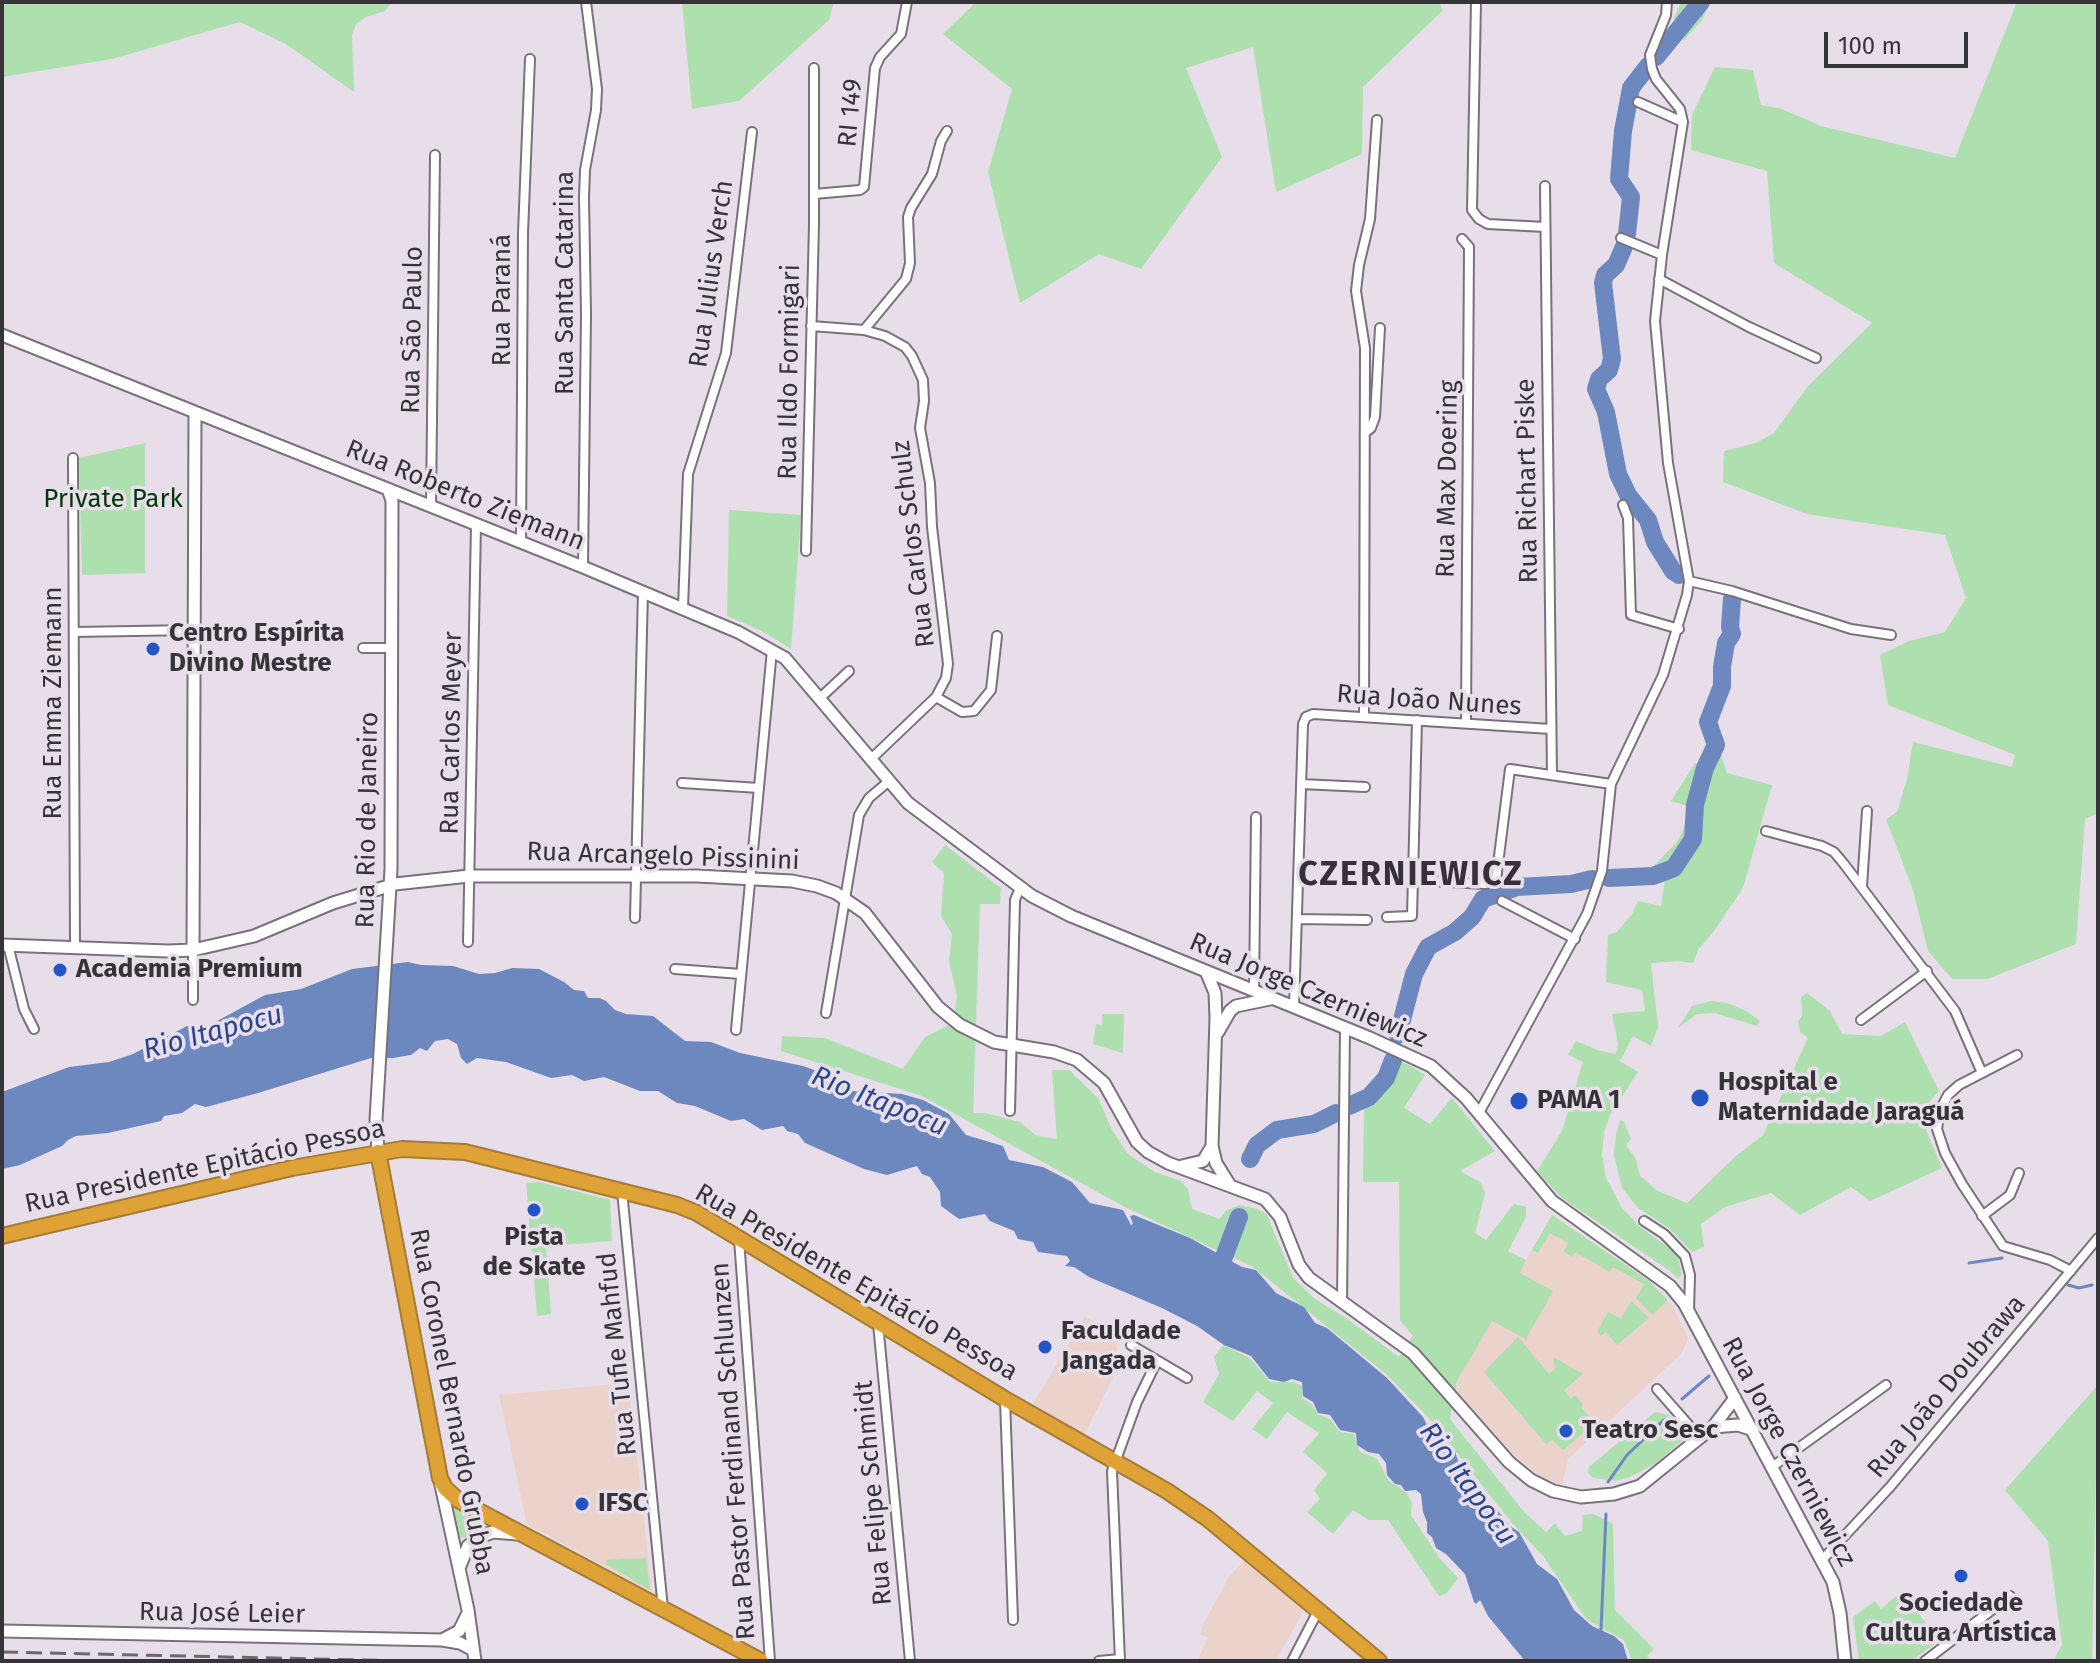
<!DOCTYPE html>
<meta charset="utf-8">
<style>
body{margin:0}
#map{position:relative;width:2100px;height:1663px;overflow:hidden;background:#e7deea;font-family:"Fira Sans",sans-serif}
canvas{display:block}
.frame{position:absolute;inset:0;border:4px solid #373439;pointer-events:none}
.scale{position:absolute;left:1824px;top:32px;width:144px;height:36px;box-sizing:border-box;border:4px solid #373439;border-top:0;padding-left:10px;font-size:24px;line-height:28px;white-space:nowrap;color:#373439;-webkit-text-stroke:6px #e7deea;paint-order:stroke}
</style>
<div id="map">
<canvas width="2100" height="1663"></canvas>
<div class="frame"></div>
<div class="scale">100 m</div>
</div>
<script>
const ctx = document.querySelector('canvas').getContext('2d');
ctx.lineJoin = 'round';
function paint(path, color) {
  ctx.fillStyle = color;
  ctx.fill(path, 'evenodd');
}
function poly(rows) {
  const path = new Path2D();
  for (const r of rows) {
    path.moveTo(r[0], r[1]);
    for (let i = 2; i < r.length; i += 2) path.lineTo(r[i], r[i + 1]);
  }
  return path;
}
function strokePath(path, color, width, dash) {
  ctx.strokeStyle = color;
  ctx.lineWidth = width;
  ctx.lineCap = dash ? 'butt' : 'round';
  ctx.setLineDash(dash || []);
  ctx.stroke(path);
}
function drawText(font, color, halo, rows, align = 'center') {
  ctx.font = font + ' "Fira Sans",sans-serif';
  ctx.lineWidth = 7;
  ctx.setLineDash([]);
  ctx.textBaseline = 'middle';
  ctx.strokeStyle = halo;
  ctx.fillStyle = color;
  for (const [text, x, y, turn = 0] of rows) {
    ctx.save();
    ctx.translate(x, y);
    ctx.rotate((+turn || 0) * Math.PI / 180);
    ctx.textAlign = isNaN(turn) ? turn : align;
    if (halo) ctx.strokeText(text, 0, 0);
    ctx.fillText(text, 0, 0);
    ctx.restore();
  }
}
paint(poly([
 [1552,1215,1649,1281,1672,1305,1688,1339,1681,1354,1568,1459,1562,1485,1544,1478,1516,1457,1456,1390,1457,1381],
 [1085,1316,1117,1336,1117,1370,1084,1435,1033,1404],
 [628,1383,638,1466,652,1592,527,1524,499,1395],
 [1244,1561,1304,1610,1276,1661,1197,1661,1208,1638,1200,1634,1205,1621,1229,1577]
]), '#ebd2ca');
paint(poly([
 [2,2,392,2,385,11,366,17,356,24,352,35,354,92,286,44,240,22,112,59,2,77],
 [682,2,834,2,829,20,739,101,692,109],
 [976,2,1439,2,1443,10,1363,87,1362,154,1276,192,1253,47,1186,68,1222,157,1141,269,1099,254,1020,303,988,172,1012,89,943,34],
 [1681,2,1709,2,1703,19,1684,40,1674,18],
 [2017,2,2098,2,2098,813,2085,819,2076,944,1987,979,1952,979,1928,951,1913,890,1886,819,1897,812,1907,779,1913,742,2012,767,2015,755,1888,705,1880,655,1909,641,1945,632,1966,598,1945,535,1807,514,1723,482,1724,451,1756,443,1774,433,1808,386,1872,323,1774,263,1767,171,1691,150,1692,115,1715,67,1753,70,1761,105,1782,109,1821,126,1955,158],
 [145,443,145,573,82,575,79,458],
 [729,510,801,515,791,649,760,630,727,616],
 [1705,745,1719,749,1727,773,1772,785,1743,888,1714,931,1698,950,1693,963,1678,961,1651,963,1658,1027,1651,1046,1633,1036,1620,1061,1638,1072,1610,1115,1604,1132,1602,1155,1606,1178,1622,1208,1639,1226,1673,1251,1678,1258,1682,1274,1678,1279,1670,1271,1562,1198,1537,1171,1562,1131,1583,1062,1568,1055,1576,1041,1600,1051,1616,1054,1618,1044,1612,1014,1645,1011,1642,990,1606,982,1608,935,1617,932,1632,914,1638,901,1661,906,1665,880,1656,877,1611,879,1612,874,1641,874,1649,871,1677,842,1686,823,1687,806,1671,801,1695,763,1699,763],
 [945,845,1001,888,1000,904,980,904,973,1113,985,1113,1020,1122,1037,1136,1057,1139,1052,1070,1069,1070,1098,1098,1112,1130,1128,1154,1155,1172,1181,1181,1188,1190,1192,1209,1219,1219,1227,1210,1240,1205,1258,1209,1267,1215,1293,1278,1315,1299,1346,1318,1399,1357,1413,1336,1400,1320,1399,1182,1363,1182,1364,1107,1352,1106,1352,1095,1363,1092,1379,1080,1388,1057,1409,1065,1425,1075,1404,1108,1430,1124,1452,1098,1495,1151,1460,1171,1480,1182,1485,1193,1475,1233,1486,1240,1514,1204,1526,1207,1526,1217,1508,1251,1526,1260,1520,1273,1553,1291,1526,1339,1492,1321,1457,1381,1450,1419,1525,1513,1546,1532,1555,1523,1565,1536,1582,1531,1583,1515,1594,1514,1613,1524,1615,1610,1654,1649,1647,1656,1652,1661,1632,1661,1624,1640,1587,1620,1543,1556,1512,1523,1430,1419,1386,1374,1253,1267,1125,1207,922,1096,781,1051,782,1036,825,1038,903,1069,925,1037,953,1023,957,996,949,961,952,934,941,916,944,873,932,862],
 [1807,993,1830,1011,1842,1034,1881,1036,1905,1022,1939,1091,1919,1113,1942,1168,1870,1201,1851,1187,1800,1215,1771,1193,1725,1207,1701,1224,1704,1247,1692,1252,1669,1228,1638,1208,1622,1188,1614,1155,1616,1135,1620,1120,1624,1122,1631,1139,1626,1145,1636,1159,1640,1176,1658,1191,1687,1203,1737,1155,1763,1135,1808,1038,1800,1032,1798,1022,1802,1015,1801,997],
 [1711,1001,1727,1003,1746,1011,1760,1021,1757,1026,1715,1013,1697,1014,1678,1028,1692,1006],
 [1102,1014,1124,1014,1123,1053,1093,1044,1096,1024,1102,1025],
 [539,1182,610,1200,612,1241,546,1246,551,1314,537,1316,526,1183],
 [1552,1215,1649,1281,1668,1300,1652,1315,1636,1298,1644,1284,1613,1267,1610,1272,1575,1252,1572,1257,1564,1252,1568,1243,1550,1233,1538,1253,1532,1250],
 [1631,1301,1649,1318,1617,1345,1606,1332,1601,1336,1597,1332,1608,1312,1621,1319],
 [1518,1337,1549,1374,1555,1369,1553,1357,1583,1374,1564,1390,1571,1399,1575,1395,1583,1404,1581,1407,1595,1423,1563,1450,1552,1440,1546,1444,1484,1372],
 [1223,1345,1250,1358,1270,1382,1294,1382,1302,1386,1302,1398,1311,1404,1319,1415,1330,1419,1340,1432,1354,1434,1359,1451,1377,1459,1389,1481,1407,1493,1412,1503,1411,1515,1440,1559,1458,1578,1447,1593,1439,1596,1388,1520,1369,1520,1353,1510,1333,1534,1307,1512,1320,1499,1314,1490,1327,1473,1303,1452,1319,1433,1287,1412,1267,1439,1252,1429,1273,1403,1257,1391,1233,1421,1203,1402,1219,1374,1214,1357],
 [2098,1385,2092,1661,2053,1661,2062,1645,2048,1541,2005,1490],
 [1655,1412,1672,1416,1682,1430,1684,1439,1656,1463,1630,1477,1616,1481,1593,1478,1588,1473,1589,1467],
 [450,1502,495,1523,467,1538,460,1537,457,1533],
 [646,1558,650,1590,606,1564,606,1560],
 [1901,1592,1940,1640,1911,1661,1859,1661,1853,1617,1875,1601,1881,1609]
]), '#aedfaf');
paint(poly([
 [408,962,421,965,453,966,479,974,495,973,512,968,539,969,564,982,574,990,584,991,588,998,600,998,606,1001,615,1010,626,1014,653,1016,685,1041,711,1042,740,1053,803,1066,831,1076,851,1091,902,1094,923,1100,949,1114,966,1135,1003,1146,1009,1160,1043,1167,1072,1182,1090,1203,1123,1210,1131,1225,1133,1224,1130,1216,1134,1215,1190,1238,1242,1267,1256,1270,1276,1293,1304,1307,1315,1323,1327,1328,1387,1378,1423,1417,1432,1435,1455,1451,1464,1481,1472,1486,1479,1498,1497,1510,1510,1526,1519,1532,1537,1564,1557,1579,1574,1610,1592,1626,1614,1636,1623,1644,1628,1661,1525,1661,1488,1616,1480,1600,1476,1604,1474,1602,1465,1574,1446,1554,1436,1548,1432,1537,1427,1533,1427,1522,1423,1512,1421,1494,1416,1490,1405,1491,1401,1485,1395,1484,1387,1475,1386,1463,1379,1454,1368,1452,1357,1445,1356,1433,1340,1430,1330,1415,1318,1413,1313,1402,1303,1396,1302,1382,1292,1379,1284,1382,1269,1379,1251,1356,1224,1345,1197,1326,1162,1308,1089,1277,1074,1267,1065,1266,1070,1261,1067,1256,1038,1252,1033,1242,1018,1239,1014,1231,990,1221,985,1214,959,1219,941,1206,940,1192,930,1177,922,1174,917,1166,887,1175,864,1169,805,1143,798,1134,787,1131,783,1126,762,1130,744,1119,731,1121,695,1106,677,1103,658,1091,640,1091,604,1077,584,1081,572,1075,551,1078,506,1062,477,1058,467,1064,461,1058,457,1044,448,1039,435,1041,427,1051,420,1048,411,1055,393,1058,371,1058,258,1093,206,1107,195,1104,182,1113,164,1116,161,1121,108,1133,76,1136,68,1140,62,1146,20,1165,2,1169,2,1092,69,1067,109,1062,133,1054,187,1026,208,1026,265,995,301,989,352,969]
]), '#6d88bf');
strokePath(poly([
 [1969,1263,2002,1258],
 [2068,1285,2079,1288,2092,1285],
 [1682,1399,1709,1376],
 [1608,1482,1627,1455,1665,1419],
 [1598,1634,1601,1630,1606,1514]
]), '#6d88bf', 3);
strokePath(poly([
 [1656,57,1701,2],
 [1627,234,1631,197,1619,179,1623,131,1631,88,1648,66],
 [1626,242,1616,265,1605,275,1603,283,1612,359,1609,370,1599,379,1596,389,1606,412,1618,474,1628,495,1648,520,1655,542,1673,571,1679,575],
 [1609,878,1653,876,1674,868,1693,839,1695,805,1705,768,1716,745,1708,722,1722,686,1722,667,1726,643,1732,634,1730,627,1732,599],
 [1398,1035,1414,974,1428,947,1455,932,1472,917,1483,899,1517,887,1571,884,1592,879],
 [1349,1106,1369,1097,1386,1078,1393,1060],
 [1250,1159,1257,1145,1277,1130,1314,1124,1336,1113],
 [1224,1257,1239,1217]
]), '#6d88bf', 18);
const street = poly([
 [1476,2,1472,210,1479,219,1488,224,1545,227],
 [1638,102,1683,122],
 [1545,186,1552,775],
 [814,194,860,190,864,187,875,68,880,57,901,34,907,2],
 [1621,238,1662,255],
 [1462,239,1469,247,1466,723],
 [1659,279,1749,327,1816,358],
 [811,326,864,330,885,336,905,347,912,356,923,380,924,401,920,428,930,483,932,527,948,664,946,678,936,697,870,760],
 [864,330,906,279,910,263,908,217,911,208,932,174,941,141,947,131],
 [1366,432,1371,428,1375,417,1380,328],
 [73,458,75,947],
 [1623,505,1628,518,1631,615,1679,629],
 [431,506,435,155],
 [521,542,523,233,530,59],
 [806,551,814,224,814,68],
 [583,567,586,314,584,197,585,170,596,110,597,89,586,2],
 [1689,581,1732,591,1851,629,1891,635],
 [683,608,688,474,726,353,752,132],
 [74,632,193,630],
 [363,648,392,648],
 [936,697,962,712,974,711,991,690,997,636],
 [820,698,849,671],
 [1364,717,1365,348,1356,291,1359,265,1370,219,1377,120],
 [682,783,759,788],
 [1301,784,1365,787],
 [1766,831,1822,846,1834,852,1844,864,1955,1011,1982,1073],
 [1413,880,1485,884,1496,880,1510,769,1611,784],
 [1862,886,1867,811],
 [1502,901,1575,939],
 [1387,917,1412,916,1417,720],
 [635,918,643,591],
 [1297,919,1367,920],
 [468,942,476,524],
 [8,945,24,1009,34,1029],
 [675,969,741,974],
 [1254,991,1256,817],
 [193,1000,193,950],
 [1294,1007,1303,724,1306,717,1313,714,1551,729],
 [826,1013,859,815,869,798,888,782],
 [1861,1020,1927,971],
 [736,1030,772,650],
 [2017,1055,1959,1085,1948,1095,1940,1110,1937,1129,1945,1153,1962,1184,2003,1246,2050,1260,2071,1271],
 [1010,1111,1015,900,1020,888],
 [1479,1113,1587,914,1602,871,1611,784,1663,675,1687,595,1689,581,1668,463,1655,321,1662,255,1683,122,1680,109,1656,79,1652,69,1650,55,1666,15,1667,2],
 [622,1191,663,1609],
 [1982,1216,2010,1195,2019,1173],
 [1644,1221,1664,1234,1685,1256,1690,1275,1689,1311],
 [739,1239,770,1661],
 [1342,1302,1345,1028],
 [878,1323,910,1661],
 [1131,1345,1187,1378],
 [1657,1389,1700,1438],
 [1005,1400,1013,1620],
 [1772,1467,1886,1385],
 [1823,1559,1890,1487,2098,1238],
 [1099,1661,1120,1659],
 [1120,1661,1112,1471,1137,1402,1157,1361],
 [1292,1661,1318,1611],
 [1925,1661,2010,1596]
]);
const secondary = poly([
 [2,335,583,567,738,632,785,658,908,803,1032,896,1071,916,1370,1038,1431,1066,1466,1098,1552,1201,1670,1286,1684,1303,1833,1582,1840,1613,1845,1661],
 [2,945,168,951,193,950,254,936,333,903,395,884,469,876,697,876,792,881,817,886,836,893,865,913,938,1007,960,1025,994,1042,1054,1052,1077,1060,1104,1083,1137,1142,1148,1152,1168,1163,1265,1199,1280,1217,1299,1265,1309,1278,1413,1353,1509,1462,1531,1480,1553,1491,1581,1497,1614,1494,1640,1486,1713,1427,1735,1398],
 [193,950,195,412],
 [1206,971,1215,993,1216,1018,1212,1146,1216,1163,1229,1184],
 [1218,1032,1230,1011,1236,1006,1270,999],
 [378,1152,376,1119,391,869,392,501,388,489],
 [1182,1166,1203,1161,1212,1146],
 [1713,1427,1738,1425,1753,1430],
 [441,1485,468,1610,475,1661],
 [460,1566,468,1546,480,1537,493,1532,517,1534],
 [2,1631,442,1640,460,1643,473,1650],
 [442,1640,459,1631,467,1615]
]);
const highway = poly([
 [378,1152,440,1478,445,1488,458,1500,761,1661],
 [2,1236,292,1168,402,1149,465,1152,677,1205,697,1213,1005,1399,1167,1491,1208,1519,1379,1661]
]);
strokePath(street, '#79717b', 12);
strokePath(secondary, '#79717b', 15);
strokePath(highway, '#a47c37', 18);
strokePath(street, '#fff', 8);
strokePath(secondary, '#fff', 11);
strokePath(highway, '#dea236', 14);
strokePath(poly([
 [2,1652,409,1661]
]), '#6d686f', 3, [16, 8]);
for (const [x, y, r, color] of [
 [153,649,8,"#2355c3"],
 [60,970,8,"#2355c3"],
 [1700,1098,10,"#2355c3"],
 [1519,1101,10,"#2355c3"],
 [534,1210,8,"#2355c3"],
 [1045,1347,8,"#2355c3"],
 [1566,1431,8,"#2355c3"],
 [582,1504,8,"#2355c3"],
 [1961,1576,8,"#2355c3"]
]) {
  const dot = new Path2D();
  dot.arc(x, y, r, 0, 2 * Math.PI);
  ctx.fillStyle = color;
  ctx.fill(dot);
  strokePath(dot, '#e7deea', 3);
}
drawText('26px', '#373439', '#e7deea', [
 ["RI 149",851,113,-85],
 ["Rua Julius Verch",712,274,-82],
 ["Rua Santa Catarina",566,283,-90],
 ["Rua Paraná",503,300,-90],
 ["Rua São Paulo",413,330,-89],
 ["Rua Ildo Formigari",790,372,-89],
 ["Rua Max Doering",1448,479,-89],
 ["Rua Richart Piske",1528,481,-91],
 ["Rua Roberto Ziemann",465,496,22],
 ["Rua Carlos Schulz",914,544,-97],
 ["Rua João Nunes",1429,701,4],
 ["Rua Emma Ziemann",54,703,-90],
 ["Rua Carlos Meyer",452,733,-89],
 ["Rua Rio de Janeiro",368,820,-89],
 ["Rua Arcangelo Pissinini",663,857,2],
 ["Rua Jorge Czerniewicz",1308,991,23],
 ["Rua Presidente Epitácio Pessoa",205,1167,-12],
 ["Rua Presidente Epitácio Pessoa",856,1283,30],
 ["Rua Tufie Mahfud",618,1354,-96],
 ["Rua João Doubrawa",1947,1387,-50],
 ["Rua Coronel Bernardo Grubba",451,1402,79],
 ["Rua Pastor Ferdinand Schlunzen",734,1451,-94],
 ["Rua Jorge Czerniewicz",1788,1452,62],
 ["Rua Felipe Schmidt",874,1493,-95],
 ["Rua José Leier",222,1614,1]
]);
drawText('26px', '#003908', '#e7deea', [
 ["Private Park",113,500]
]);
drawText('bold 26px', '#373439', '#e7deea', [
 ["Centro Espírita",169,634],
 ["Divino Mestre",169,664],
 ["Academia Premium",76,970],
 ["Hospital e",1718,1083],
 ["Maternidade Jaraguá",1718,1113],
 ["PAMA 1",1537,1101],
 ["Pista",534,1238,"center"],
 ["de Skate",534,1268,"center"],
 ["Faculdade",1061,1332],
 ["Jangada",1061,1362],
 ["Teatro Sesc",1582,1431],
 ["IFSC",598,1504],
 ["Sociedade",1961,1604,"center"],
 ["Cultura Artística",1961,1634,"center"]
], 'left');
drawText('italic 28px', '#2a478c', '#e7deea', [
 ["Rio Itapocu",213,1033,-15],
 ["Rio Itapocu",879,1102,22],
 ["Rio Itapocu",1467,1484,54]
]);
ctx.letterSpacing = '2px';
drawText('bold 34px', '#373039', '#e7deea', [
 ["CZERNIEWICZ",1411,876]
]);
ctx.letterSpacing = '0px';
</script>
